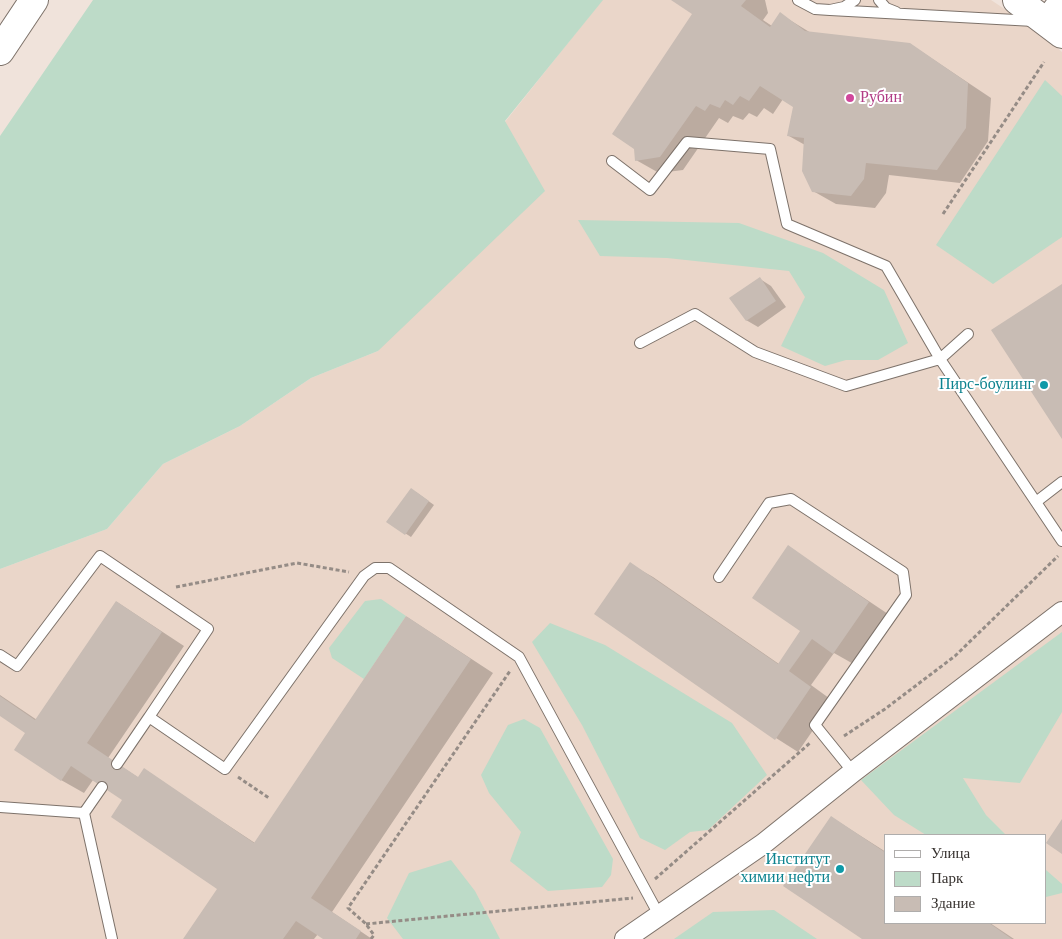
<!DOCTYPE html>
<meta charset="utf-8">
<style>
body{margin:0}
#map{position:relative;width:1062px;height:939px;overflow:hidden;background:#f0e3db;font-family:"Times New Roman",serif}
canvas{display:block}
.legend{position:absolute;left:884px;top:834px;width:162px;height:90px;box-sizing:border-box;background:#fff;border:1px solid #afadac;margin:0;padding:6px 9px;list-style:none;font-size:15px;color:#37322f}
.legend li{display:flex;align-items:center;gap:10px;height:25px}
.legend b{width:25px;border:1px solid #afadac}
</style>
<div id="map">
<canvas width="1062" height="939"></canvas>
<ul class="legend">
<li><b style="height:6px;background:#fff"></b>Улица</li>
<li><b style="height:14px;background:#bddbc8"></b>Парк</li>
<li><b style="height:14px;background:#c8bcb4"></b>Здание</li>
</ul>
</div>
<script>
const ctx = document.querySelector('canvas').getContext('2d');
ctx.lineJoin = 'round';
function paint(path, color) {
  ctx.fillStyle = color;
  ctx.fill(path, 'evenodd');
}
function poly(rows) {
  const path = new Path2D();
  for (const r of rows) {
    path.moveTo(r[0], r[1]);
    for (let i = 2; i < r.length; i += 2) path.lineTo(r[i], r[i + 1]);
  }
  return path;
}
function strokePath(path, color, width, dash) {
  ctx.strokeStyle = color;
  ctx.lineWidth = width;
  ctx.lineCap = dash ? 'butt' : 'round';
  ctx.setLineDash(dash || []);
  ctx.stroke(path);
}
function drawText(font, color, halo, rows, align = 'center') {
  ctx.font = font + ' "Times New Roman",serif';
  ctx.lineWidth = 4;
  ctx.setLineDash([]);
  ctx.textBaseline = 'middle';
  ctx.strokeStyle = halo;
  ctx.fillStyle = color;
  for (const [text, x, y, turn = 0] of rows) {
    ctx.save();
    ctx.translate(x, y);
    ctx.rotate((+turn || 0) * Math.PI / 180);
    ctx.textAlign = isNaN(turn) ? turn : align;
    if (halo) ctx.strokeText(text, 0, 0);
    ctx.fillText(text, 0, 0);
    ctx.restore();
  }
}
paint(poly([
 [602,0,991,0,1042,34,1062,52,1062,939,0,939,0,569,107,529,163,464,240,426,311,378,378,351,505,122],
 [886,835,1046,835,1046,923,886,923]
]), '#ead6c9');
paint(poly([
 [93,0,603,0,505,121,545,191,378,351,311,378,240,426,163,464,107,529,0,569,0,136],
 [1045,80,1062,96,1062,237,993,284,936,245],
 [578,220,739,223,823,253,884,290,908,343,878,360,846,360,825,366,781,346,805,297,789,271,667,258,600,256],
 [381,599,406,616,364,679,332,658,329,648,365,601],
 [550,623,605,645,732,723,767,775,708,830,690,832,665,850,640,838,582,725,532,642],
 [1062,632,1062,712,1020,783,963,778,986,815,1006,835,926,835,894,815,861,780],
 [524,719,540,728,613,859,611,875,602,887,548,891,510,861,521,832,489,793,481,775,508,725],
 [451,860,475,891,500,939,403,939,387,918,409,873],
 [1046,870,1062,884,1062,893,1046,897],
 [774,910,817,939,674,939,713,912]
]), '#bddbc8');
paint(poly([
 [673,0,765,0,768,13,763,20,772,26,780,14,811,33,910,44,991,98,988,141,960,183,889,175,886,193,875,208,836,204,813,191,805,145,789,136,795,107,783,99,773,114,764,108,757,117,749,113,743,120,733,116,728,123,719,118,683,170,659,173,636,160,694,14],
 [760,279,771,286,786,307,758,327,746,320],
 [416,492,434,505,411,537,388,522],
 [788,547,891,616,857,666,834,653,811,685,833,701,798,752,776,738,630,564,653,577,779,664,802,631],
 [117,602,184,646,108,758,139,778,144,770,255,843,407,617,493,673,332,912,372,939,325,939,318,934,314,939,185,939,219,888,124,800,93,780,84,793,61,780,27,733,0,715,0,695,37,720],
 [831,817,886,852,886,923,990,923,1014,939,864,939]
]), '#0003');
paint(poly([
 [671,0,746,0,741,6,770,27,780,12,805,31,910,43,968,83,966,128,937,170,866,163,864,179,851,196,812,192,802,171,804,138,787,136,793,107,760,86,749,101,740,96,733,105,725,100,720,108,710,104,705,111,696,106,660,157,635,161,634,149,612,134,692,14],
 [760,277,776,301,746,321,729,298],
 [1062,284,1062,439,991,330],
 [411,488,429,501,405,535,386,522],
 [788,545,869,602,833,654,812,639,789,671,811,687,775,740,594,614,630,562,778,664,800,631,752,598],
 [116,601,162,632,87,743,138,777,144,768,254,843,406,616,471,659,311,898,361,931,356,939,323,939,296,921,283,939,183,939,217,889,111,817,122,800,71,766,61,781,14,750,25,733,0,716,0,696,35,720],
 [831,816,886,853,886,923,989,923,1012,939,862,939,783,886],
 [1062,819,1062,854,1046,843]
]), '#c8bcb4');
const lane = poly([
 [798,0,815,9,830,10,844,7,855,0],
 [879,0,886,8,896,12],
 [830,10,1034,21],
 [612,161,650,190,687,142,770,149,787,224,886,266,940,359,846,386,755,352,695,314,640,343],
 [968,334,940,359,1062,541],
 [1036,502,1062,482],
 [719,577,769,503,791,499,903,572,906,595,815,725,853,772],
 [0,655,17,666,100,556,208,629,149,717,225,769,364,576,375,568,389,568,519,657,659,915],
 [117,764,149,717],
 [0,807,84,813,112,939],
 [84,813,102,787]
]);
const street = poly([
 [625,939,763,844,853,772,1062,612]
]);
const secondary = poly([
 [1017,0,1062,34],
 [1048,22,1062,3],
 [0,51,34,0]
]);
strokePath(lane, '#7d726a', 12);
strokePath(street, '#7d726a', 22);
strokePath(secondary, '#7d726a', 30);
strokePath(poly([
 [943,214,1044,62],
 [176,587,297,563,349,572],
 [844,736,885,709,955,656,1058,556],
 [238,777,269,798],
 [655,879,810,743],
 [366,924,633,898],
 [371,939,374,935,366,924,348,908,510,671]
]), '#958c86', 3, [4, 2.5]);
strokePath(lane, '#fff', 10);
strokePath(street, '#fff', 20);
strokePath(secondary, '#fff', 28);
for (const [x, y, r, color] of [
 [850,98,5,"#d1479c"],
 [1044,385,5,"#0f9aa8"],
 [840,869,5,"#0f9aa8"]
]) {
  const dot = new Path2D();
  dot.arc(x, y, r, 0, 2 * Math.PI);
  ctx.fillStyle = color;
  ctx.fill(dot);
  strokePath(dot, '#fff', 2);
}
drawText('16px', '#b23c85', '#fff', [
 ["Рубин",860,98]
], 'left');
drawText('16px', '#0d838f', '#fff', [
 ["Пирс-боулинг",1034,385],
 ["Институт",830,860],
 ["химии нефти",830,878]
], 'right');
</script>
